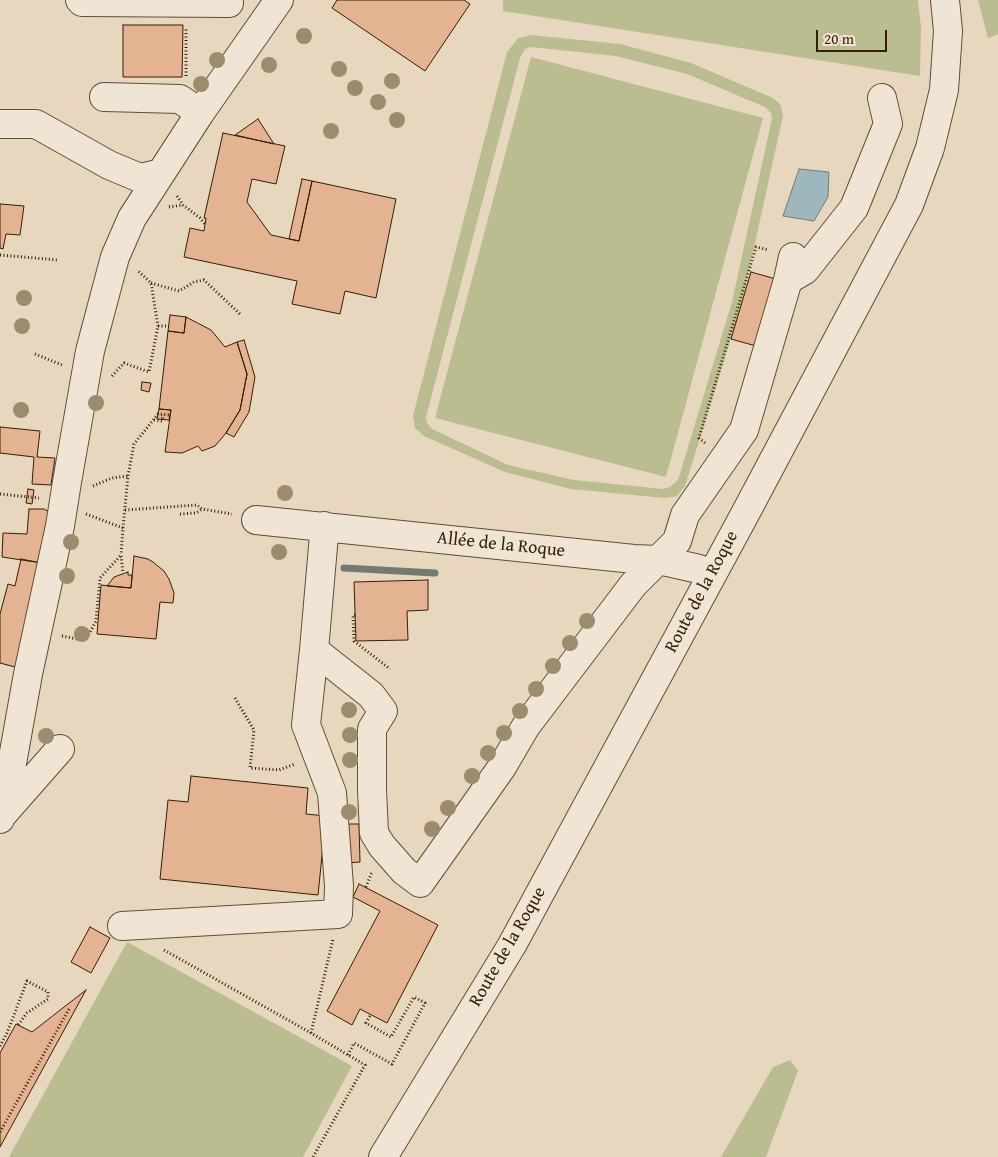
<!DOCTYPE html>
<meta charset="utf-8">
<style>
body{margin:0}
#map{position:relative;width:998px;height:1157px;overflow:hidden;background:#e8d7bf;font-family:"Gentium Book Plus",serif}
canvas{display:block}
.scale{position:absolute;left:816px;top:30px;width:71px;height:22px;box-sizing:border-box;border:2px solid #351f00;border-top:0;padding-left:6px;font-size:15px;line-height:18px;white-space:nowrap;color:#351f00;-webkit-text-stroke:4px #f0e5d5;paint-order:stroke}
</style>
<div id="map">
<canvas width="998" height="1157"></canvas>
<div class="scale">20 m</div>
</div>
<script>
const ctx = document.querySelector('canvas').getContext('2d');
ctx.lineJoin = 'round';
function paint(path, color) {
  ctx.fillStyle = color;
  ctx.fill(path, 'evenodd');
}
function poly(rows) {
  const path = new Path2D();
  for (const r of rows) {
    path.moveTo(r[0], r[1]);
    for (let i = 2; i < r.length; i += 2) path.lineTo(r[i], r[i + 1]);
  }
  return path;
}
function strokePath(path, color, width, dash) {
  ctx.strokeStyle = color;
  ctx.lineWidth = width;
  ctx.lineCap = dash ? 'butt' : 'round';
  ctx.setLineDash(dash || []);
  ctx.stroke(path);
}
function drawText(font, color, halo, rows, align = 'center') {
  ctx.font = font + ' "Gentium Book Plus",serif';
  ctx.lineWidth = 4;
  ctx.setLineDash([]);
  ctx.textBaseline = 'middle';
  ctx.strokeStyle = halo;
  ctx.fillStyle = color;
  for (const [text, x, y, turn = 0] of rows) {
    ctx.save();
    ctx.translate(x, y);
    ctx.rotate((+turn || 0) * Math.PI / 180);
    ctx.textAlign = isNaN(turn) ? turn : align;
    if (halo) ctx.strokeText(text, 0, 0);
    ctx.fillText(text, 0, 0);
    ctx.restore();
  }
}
paint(poly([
 [503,0,918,0,921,27,920,76,503,11],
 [978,0,998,0,998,34,988,38],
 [531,35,620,44,691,63,773,98,780,104,783,116,741,306,685,486,677,496,665,498,571,489,505,472,424,436,415,428,413,416,507,52,518,38],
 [531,47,616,56,687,74,765,107,771,113,772,118,732,302,678,480,670,487,663,489,574,480,508,465,432,429,427,423,426,417,520,58,525,49],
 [531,57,763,118,666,477,435,418],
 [127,942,352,1066,303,1157,9,1157],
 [790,1060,798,1071,766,1157,721,1157,773,1067]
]), '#babd8f');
const water = poly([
 [799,169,829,172,828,197,814,221,783,216,799,169]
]);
paint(water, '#9eb6be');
strokePath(water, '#747a72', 1);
strokePath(poly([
 [344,568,435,573]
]), '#747a72', 7);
const building = poly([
 [337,0,464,0,470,4,425,71,332,8,337,0],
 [123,25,183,25,182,77,123,77,123,25],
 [258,119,274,144,235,135,258,119],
 [223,133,285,146,276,184,252,179,247,202,271,235,299,241,312,181,396,199,376,298,345,291,340,314,292,304,297,281,184,257,190,228,204,231,206,218,204,218,223,133],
 [302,179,312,181,299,241,289,239,302,179],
 [0,204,24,206,20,235,6,234,3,249,0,248,0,204],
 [751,272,776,279,756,346,731,339,751,272],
 [170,315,186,317,184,333,168,331,170,315],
 [186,317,211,330,225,347,237,342,247,374,240,410,226,433,215,446,202,451,198,446,182,453,165,452,171,410,159,409,168,331,184,333,186,317],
 [244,340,255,377,249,412,234,437,226,433,240,410,247,374,237,342,244,340],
 [142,382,151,383,149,392,141,390,142,382],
 [159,409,171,410,169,420,157,419,159,409],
 [0,427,40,431,37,457,55,458,51,485,32,484,34,457,0,453,0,427],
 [28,489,34,490,32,504,26,503,28,489],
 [29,509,44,509,49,512,42,563,2,557,3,533,27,534,29,509],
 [134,556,148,559,153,562,164,571,169,579,174,593,173,603,160,602,156,639,97,634,101,585,131,588,134,556],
 [21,559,42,563,15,667,0,663,0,614,8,584,15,586,21,559],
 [128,572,128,575,132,575,131,588,107,586,114,577,128,572],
 [428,580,428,610,407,611,408,640,356,641,354,582,428,580],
 [191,776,308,788,306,814,326,816,318,895,160,879,168,800,188,802,191,776],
 [343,824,359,824,360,862,345,863,343,824],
 [359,884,438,925,387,1023,360,1009,352,1025,327,1011,380,911,353,897,359,884],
 [90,927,110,938,91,973,71,962,90,927],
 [86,990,0,1147,0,1053,16,1024,32,1032,86,990]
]);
paint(building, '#e4b392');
strokePath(building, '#351f00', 1);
const minor = poly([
 [80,0,82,2,229,3],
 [104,97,180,99,200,113],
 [0,124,36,124,109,165,140,178,161,173],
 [788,280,805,270,854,208,888,124,882,98],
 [256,520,634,559,659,560,699,569,711,576],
 [324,526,324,535,314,650,371,695,383,711,372,729,372,790,374,833,382,846,404,871,420,883,502,767,526,726,633,585,677,541,685,515,744,430,788,280,793,257],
 [2,815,60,749],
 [0,819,11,769,28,674,60,526,67,482,90,351,115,257,132,218,200,113,279,0],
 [122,926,338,914,339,886,332,793,306,725,314,650],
 [383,1157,512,945,745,514,909,205,930,148,944,90,948,31,945,0]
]);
strokePath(minor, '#624d30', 30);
strokePath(poly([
 [186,76,186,28],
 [177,196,183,205,200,218,205,224],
 [169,207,183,205],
 [0,255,58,260],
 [151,283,179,291,194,282,204,280,241,315],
 [158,326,169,326],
 [35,354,62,365],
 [112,376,124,363,149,372,158,326,151,283,137,270],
 [154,420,162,421,163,415],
 [705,443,699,438,756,247,769,250],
 [93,486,112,478,128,476],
 [0,494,39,498],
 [125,510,197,505,202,509,232,514],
 [86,514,123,528,121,555],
 [180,514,196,513,202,509],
 [123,528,128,476,134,444,158,414,170,415],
 [355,615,353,615,354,641,390,669],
 [62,636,77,639,88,636,96,621,100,578,121,555,123,573],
 [235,698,254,730,250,768,279,770,295,764],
 [366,887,372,872],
 [164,950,311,1033,365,1065,313,1157],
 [311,1033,333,939],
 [0,1046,7,1033,27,981,48,992,48,999,27,1013,18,1025],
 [348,1055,354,1043,392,1064,425,1003,414,997,391,1037,366,1023,370,1016],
 [0,1132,69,1009]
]), '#351f00', 3, [1, 2.5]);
strokePath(minor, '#f0e5d5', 28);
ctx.fillStyle = '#9c8c6e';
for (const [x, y] of [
 [304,36],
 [217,60],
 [269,65],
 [339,69],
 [392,81],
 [201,84],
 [355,88],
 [378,102],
 [397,120],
 [331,131],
 [24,298],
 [22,326],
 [96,403],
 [21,410],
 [285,493],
 [71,542],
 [279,552],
 [67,576],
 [587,621],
 [82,634],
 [570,643],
 [553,666],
 [536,689],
 [349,710],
 [520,711],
 [504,733],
 [350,735],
 [46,736],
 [488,753],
 [350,760],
 [472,776],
 [448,808],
 [349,812],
 [432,829]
]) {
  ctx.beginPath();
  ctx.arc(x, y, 8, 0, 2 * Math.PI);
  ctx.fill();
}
drawText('18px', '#351f00', '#f0e5d5', [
 ["Allée de la Roque",501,545,6],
 ["Route de la Roque",702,592,-62],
 ["Route de la Roque",508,947,-60]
]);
</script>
